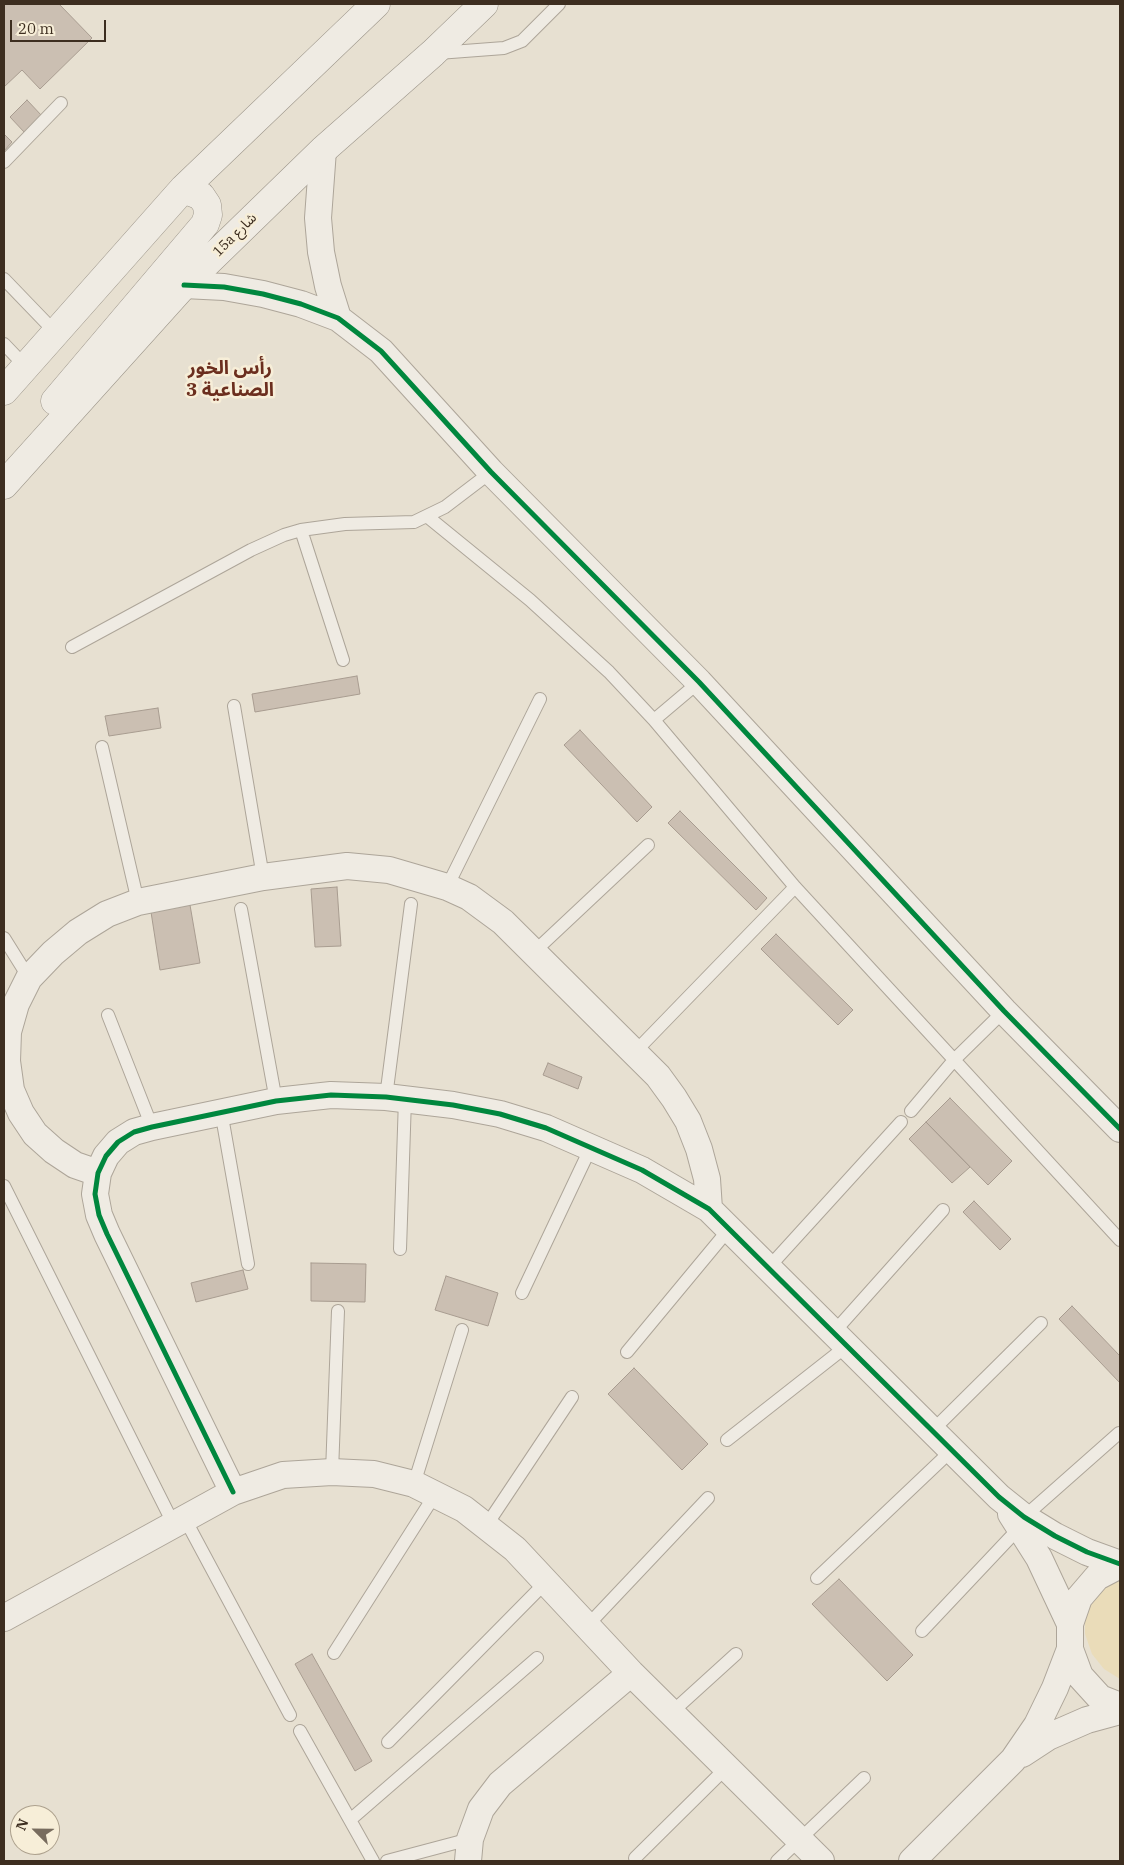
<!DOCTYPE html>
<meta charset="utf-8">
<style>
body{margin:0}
#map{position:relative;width:1124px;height:1865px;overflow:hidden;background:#e7e0d1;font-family:"IBM Plex Serif",serif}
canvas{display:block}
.frame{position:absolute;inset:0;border:5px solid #3d2e20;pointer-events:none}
.north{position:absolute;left:10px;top:1805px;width:50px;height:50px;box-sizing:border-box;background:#f7eed8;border:1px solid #ada18e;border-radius:50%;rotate:293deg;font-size:14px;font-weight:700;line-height:20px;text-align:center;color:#3d2e20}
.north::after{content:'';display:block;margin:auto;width:18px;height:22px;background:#786c5e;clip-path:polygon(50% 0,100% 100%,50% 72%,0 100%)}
.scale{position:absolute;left:10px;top:20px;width:96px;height:22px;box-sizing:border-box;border:2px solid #3d2e20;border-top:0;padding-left:6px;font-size:15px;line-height:18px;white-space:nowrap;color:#3d2e20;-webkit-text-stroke:4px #f7eed8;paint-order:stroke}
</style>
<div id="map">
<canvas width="1124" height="1865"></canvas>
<div class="frame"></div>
<div class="north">N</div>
<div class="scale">20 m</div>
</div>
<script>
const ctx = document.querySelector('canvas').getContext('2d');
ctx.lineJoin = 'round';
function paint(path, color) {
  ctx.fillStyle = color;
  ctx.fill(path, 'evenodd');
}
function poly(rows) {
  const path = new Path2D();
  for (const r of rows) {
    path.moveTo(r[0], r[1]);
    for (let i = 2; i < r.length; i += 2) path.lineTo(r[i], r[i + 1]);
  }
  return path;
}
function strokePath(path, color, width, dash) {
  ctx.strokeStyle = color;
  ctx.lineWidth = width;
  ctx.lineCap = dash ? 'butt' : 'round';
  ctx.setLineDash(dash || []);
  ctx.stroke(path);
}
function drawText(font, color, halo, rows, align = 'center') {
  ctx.font = font + ' "IBM Plex Serif","Noto Sans Arabic",serif';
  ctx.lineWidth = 5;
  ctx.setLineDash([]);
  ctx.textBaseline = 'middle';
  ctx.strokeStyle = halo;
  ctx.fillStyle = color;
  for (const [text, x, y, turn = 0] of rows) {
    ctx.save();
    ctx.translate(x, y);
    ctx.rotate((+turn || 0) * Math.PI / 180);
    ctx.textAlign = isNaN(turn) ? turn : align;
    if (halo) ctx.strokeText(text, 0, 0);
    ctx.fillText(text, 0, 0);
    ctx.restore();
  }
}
paint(poly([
 [1120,1568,1120,1679,1104,1669,1092,1654,1085,1634,1085,1612]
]), '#eadcb9');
const building = poly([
 [4,4,59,4,92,38,40,89,22,70,4,87,4,4],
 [27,100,42,116,25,133,10,117,27,100],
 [4,134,12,142,4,151,4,134],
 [357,676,360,694,255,712,252,694,357,676],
 [158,708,161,728,109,736,105,716,158,708],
 [580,730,652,807,637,822,564,745,580,730],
 [680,811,767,898,756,910,668,823,680,811],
 [337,887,341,946,315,947,311,889,337,887],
 [190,905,200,963,160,970,151,912,190,905],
 [776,934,853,1010,838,1025,761,949,776,934],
 [548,1063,582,1077,578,1089,543,1075,548,1063],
 [950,1098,1012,1161,988,1185,926,1122,950,1098],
 [926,1122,970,1167,952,1183,909,1139,926,1122],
 [974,1201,1011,1239,1000,1250,963,1212,974,1201],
 [311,1263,366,1264,365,1302,311,1301,311,1263],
 [243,1270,248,1289,196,1302,191,1283,243,1270],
 [446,1276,498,1293,488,1326,435,1310,446,1276],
 [1072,1306,1120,1356,1120,1383,1059,1319,1072,1306],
 [634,1368,708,1444,682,1470,608,1394,634,1368],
 [839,1579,913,1655,887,1681,812,1604,839,1579],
 [312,1654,372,1761,355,1771,295,1664,312,1654]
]);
paint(building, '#cbbfb2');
strokePath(building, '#a89c90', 1);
const service = poly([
 [438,53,504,48,522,41,559,4],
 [4,162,61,103],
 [4,279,56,333],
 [4,344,25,366],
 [428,517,530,600,609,672,654,720,795,887,1120,1240],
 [301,530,343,660],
 [72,647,251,550,284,535,301,530,345,524,414,522,445,507,491,472],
 [234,706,263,877],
 [654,720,699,682],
 [102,747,138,902],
 [447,887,540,699],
 [241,909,276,1101],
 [4,938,29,978],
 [534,952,648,845],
 [108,1015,152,1127],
 [634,1053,795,887],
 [386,1097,411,904],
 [221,1111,248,1264],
 [911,1111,954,1060,1004,1011],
 [4,1186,174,1525],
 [400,1249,405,1099],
 [769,1267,901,1122],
 [522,1293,591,1147],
 [834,1332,943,1210],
 [627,1352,729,1229],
 [933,1430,1041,1323],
 [727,1440,848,1345],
 [332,1472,338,1311],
 [414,1484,462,1330],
 [1024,1517,1119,1433],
 [185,1519,290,1715],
 [486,1526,572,1397],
 [817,1578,952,1450],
 [587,1626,708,1498],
 [922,1631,1021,1526],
 [334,1653,436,1493],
 [671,1713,736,1654],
 [300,1731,373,1861],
 [388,1742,546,1582],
 [350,1820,537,1658],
 [635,1858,726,1768],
 [387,1861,470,1839],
 [777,1861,864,1778]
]);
const minor = poly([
 [323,150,318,218,321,252,328,286,338,318],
 [184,285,224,287,263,294,301,304,338,318,381,351,491,472,699,682,1004,1011,1120,1129],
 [98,1173,75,1165,54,1151,35,1134,21,1113,11,1090,7,1061,8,1032,16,1004,29,978,53,953,78,932,107,914,138,902,263,877,347,866,389,870,447,887,469,897,503,922,658,1076,674,1098,688,1121,699,1149,707,1179,709,1209],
 [233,1492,107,1234,99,1215,95,1194,98,1173,106,1156,118,1142,134,1132,152,1127,276,1101,331,1095,386,1097,453,1105,500,1114,546,1128,642,1170,709,1209,999,1497,1024,1517,1055,1536,1087,1552,1120,1564],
 [1011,1514,1039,1558,1070,1624],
 [1120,1565,1097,1577,1079,1598,1070,1624,1070,1649,1080,1676,1100,1698,1120,1706],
 [4,1618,233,1492,283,1475,332,1472,374,1474,414,1484,464,1509,515,1549,631,1673,821,1861],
 [1022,1754,1048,1737,1087,1720,1120,1711],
 [468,1861,470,1839,481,1809,500,1784,631,1673],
 [912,1861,1013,1760,1037,1725,1055,1688,1070,1649]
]);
const secondary = poly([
 [4,391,183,189,376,4],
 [55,401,205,224,208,215,207,205,201,196,183,189],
 [4,485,184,285,323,150,433,53,484,4]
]);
strokePath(service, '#ada599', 14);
strokePath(minor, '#ada599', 28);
strokePath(secondary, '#9c958a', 29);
strokePath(service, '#efebe3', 12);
strokePath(minor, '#efebe3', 26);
strokePath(secondary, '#efebe3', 28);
strokePath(poly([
 [184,285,224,287,263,294,301,304,338,318,381,351,491,472,699,682,1004,1011,1120,1129],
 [233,1492,107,1234,99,1215,95,1194,98,1173,106,1156,118,1142,134,1132,152,1127,276,1101,331,1095,386,1097,453,1105,500,1114,546,1128,642,1170,709,1209,999,1497,1024,1517,1055,1536,1087,1552,1120,1564]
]), '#00873e', 5);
drawText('14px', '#3d2e20', '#f7eed8', [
 ["15a شارع",235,235,-45]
]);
drawText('bold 19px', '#6b2e1e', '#f7eed8', [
 ["رأس الخور",230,369],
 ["الصناعية 3",230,391]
]);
</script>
